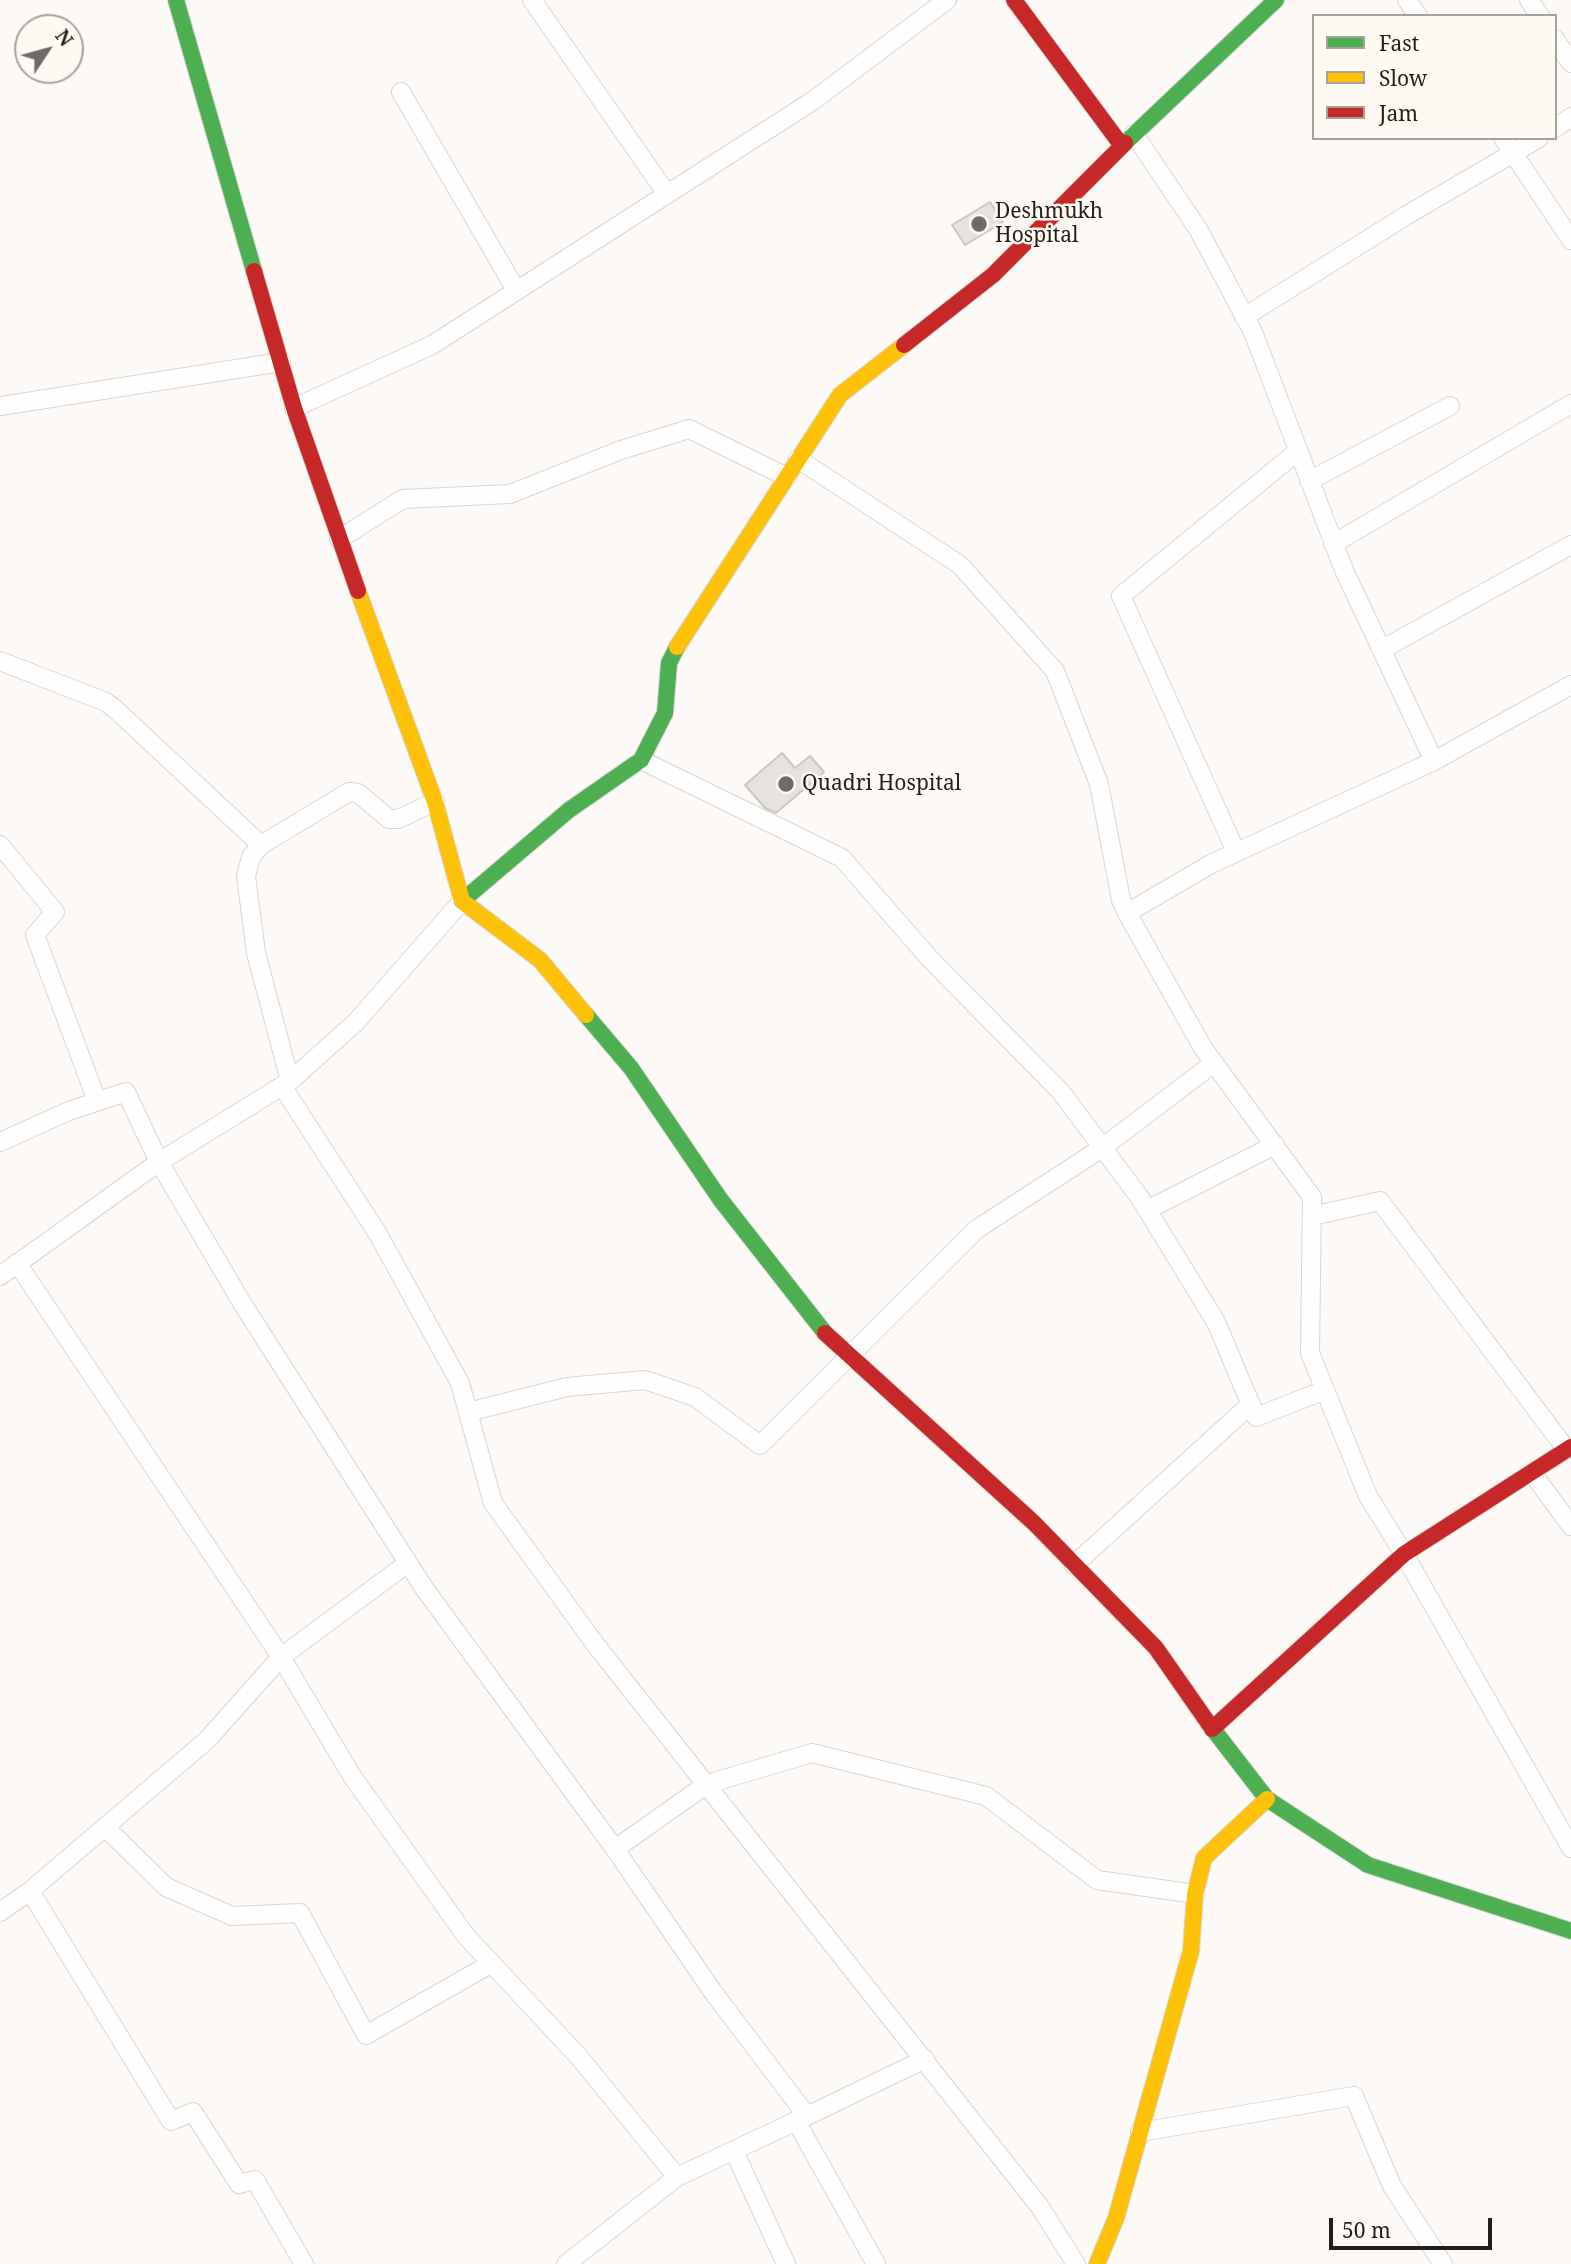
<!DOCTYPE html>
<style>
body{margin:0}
#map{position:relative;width:1571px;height:2264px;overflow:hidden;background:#fcf9f6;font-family:"Noto Serif",serif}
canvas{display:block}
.legend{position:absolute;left:1312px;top:14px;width:245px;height:126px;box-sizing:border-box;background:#fff9f3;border:2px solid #a7a19b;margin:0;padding:9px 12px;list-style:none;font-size:21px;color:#231e18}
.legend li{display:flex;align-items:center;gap:14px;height:35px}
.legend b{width:35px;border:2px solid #a7a19b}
.north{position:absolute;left:14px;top:14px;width:70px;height:70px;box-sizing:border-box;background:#fff9f3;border:2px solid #a7a19b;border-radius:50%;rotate:54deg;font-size:19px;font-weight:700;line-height:28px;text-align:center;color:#231e18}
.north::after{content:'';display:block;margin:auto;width:24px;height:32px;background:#6f6b66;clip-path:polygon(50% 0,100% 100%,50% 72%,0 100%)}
.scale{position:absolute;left:1329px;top:2218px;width:163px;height:32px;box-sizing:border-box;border:4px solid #231e18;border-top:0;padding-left:9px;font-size:21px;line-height:24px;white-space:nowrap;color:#231e18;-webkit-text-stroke:5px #fff9f3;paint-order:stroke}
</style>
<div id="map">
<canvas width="1571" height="2264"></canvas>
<ul class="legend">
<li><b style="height:9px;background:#4caf50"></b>Fast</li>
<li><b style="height:9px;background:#ffc107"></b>Slow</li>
<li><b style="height:9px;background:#c62828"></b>Jam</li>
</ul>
<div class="north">N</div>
<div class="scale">50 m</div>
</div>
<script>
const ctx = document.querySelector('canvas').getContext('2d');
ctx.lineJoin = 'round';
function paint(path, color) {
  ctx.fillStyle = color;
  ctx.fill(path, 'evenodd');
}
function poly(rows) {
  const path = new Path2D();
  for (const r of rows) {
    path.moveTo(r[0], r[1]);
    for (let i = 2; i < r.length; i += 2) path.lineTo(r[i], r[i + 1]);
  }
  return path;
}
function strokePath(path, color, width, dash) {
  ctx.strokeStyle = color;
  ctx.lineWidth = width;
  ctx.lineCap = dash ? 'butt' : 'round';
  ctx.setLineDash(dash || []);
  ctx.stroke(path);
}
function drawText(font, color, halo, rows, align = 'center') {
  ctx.font = font + ' "Noto Serif",serif';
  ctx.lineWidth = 5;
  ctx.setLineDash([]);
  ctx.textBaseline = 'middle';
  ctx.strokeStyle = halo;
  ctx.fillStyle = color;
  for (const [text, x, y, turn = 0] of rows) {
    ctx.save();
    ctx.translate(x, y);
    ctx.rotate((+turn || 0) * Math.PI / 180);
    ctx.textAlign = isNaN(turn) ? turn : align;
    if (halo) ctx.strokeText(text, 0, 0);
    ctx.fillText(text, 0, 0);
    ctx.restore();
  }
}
const building = poly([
 [990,202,1003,222,965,245,952,225,990,202],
 [782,753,795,768,810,756,824,772,776,813,765,808,745,785,782,753]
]);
paint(building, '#e6e2de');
strokePath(building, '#cac6c2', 2);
const street = poly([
 [532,0,667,194],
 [1407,0,1418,16],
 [1529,0,1540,16],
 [1555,39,1571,63],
 [401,92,516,290],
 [1555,128,1571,117],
 [1134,134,1198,229,1253,332,1344,570,1434,761,1571,685],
 [1503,138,1571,240],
 [1244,317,1407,215,1539,138],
 [0,406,281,362],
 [294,408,432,345,814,100,947,0],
 [798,459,960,565,1055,671,1099,784,1121,900,1127,913,1203,1048,1312,1197,1310,1353,1368,1496,1404,1554,1571,1848],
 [1309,481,1450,406],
 [339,539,403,499,510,494,621,450,689,429,787,477],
 [1333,544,1571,404],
 [1381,650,1571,545],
 [0,661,106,702,115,709,261,845],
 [641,760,842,858,930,959,1061,1092,1140,1198,1216,1322,1256,1417,1325,1390],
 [0,845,55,912,35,935,97,1101],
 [1236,852,1121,596,1298,451],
 [1127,913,1211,864,1434,761],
 [290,1081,256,953,246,876,251,857,261,845,349,792,358,793,389,819,398,819,435,802],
 [282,1086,378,1234,460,1383,493,1503,595,1644,1040,2207,1076,2264],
 [0,1142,69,1111,126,1092,159,1162,242,1303,424,1588,615,1849,713,1992,807,2116,925,2059],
 [1147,1210,1275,1145],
 [1312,1216,1380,1201,1566,1449],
 [17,1263,281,1657,352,1776,466,1936,579,2057,677,2177,807,2116],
 [0,1276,159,1162,290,1081,356,1022,462,901],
 [468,1412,567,1387,645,1380,695,1397,760,1445,977,1229,1102,1148,1214,1063],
 [1533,1474,1571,1526],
 [1074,1565,1251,1404],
 [105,1827,166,1887,232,1916,300,1913,366,2035,492,1963],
 [615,1849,707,1784,812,1753,986,1796,1097,1880,1195,1894],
 [30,1891,171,2121,193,2112,239,2184,255,2180,304,2264],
 [0,1912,30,1891,207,1740,281,1657,408,1563],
 [796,2121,876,2264],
 [1140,2132,1354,2096,1392,2186,1443,2264],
 [734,2151,786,2264],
 [566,2264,677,2177]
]);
const fast = poly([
 [176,0,254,271],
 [1125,143,1276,0],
 [462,901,569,810,641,760,665,713,669,663,677,647],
 [586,1015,631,1068,720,1199,825,1333],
 [1209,1724,1267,1799,1368,1865,1571,1931]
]);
const slow = poly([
 [358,591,435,802,462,901,540,960,586,1015],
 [677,647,840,395,904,345],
 [1097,2264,1116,2218,1191,1951,1195,1894,1204,1858,1267,1799]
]);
const jam = poly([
 [1014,0,1122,146],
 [254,271,294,408,358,591],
 [904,345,993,275,1125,143],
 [825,1333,1034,1523,1156,1648,1209,1724],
 [1212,1729,1404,1554,1571,1447]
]);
strokePath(street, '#d9d5d1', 20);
strokePath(fast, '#d9d5d1', 18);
strokePath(slow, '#d9d5d1', 18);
strokePath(jam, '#d9d5d1', 18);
strokePath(street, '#fffefe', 18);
strokePath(fast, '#4caf50', 16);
strokePath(slow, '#ffc107', 16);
strokePath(jam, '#c62828', 16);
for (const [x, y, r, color] of [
 [979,224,9,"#6f6b66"],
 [786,784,9,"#6f6b66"]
]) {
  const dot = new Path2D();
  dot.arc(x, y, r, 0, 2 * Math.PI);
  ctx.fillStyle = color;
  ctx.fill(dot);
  strokePath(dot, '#fff9f3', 2.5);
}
drawText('21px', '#231e18', '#fff9f3', [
 ["Deshmukh",995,212],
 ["Hospital",995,236],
 ["Quadri Hospital",802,784]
], 'left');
</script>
